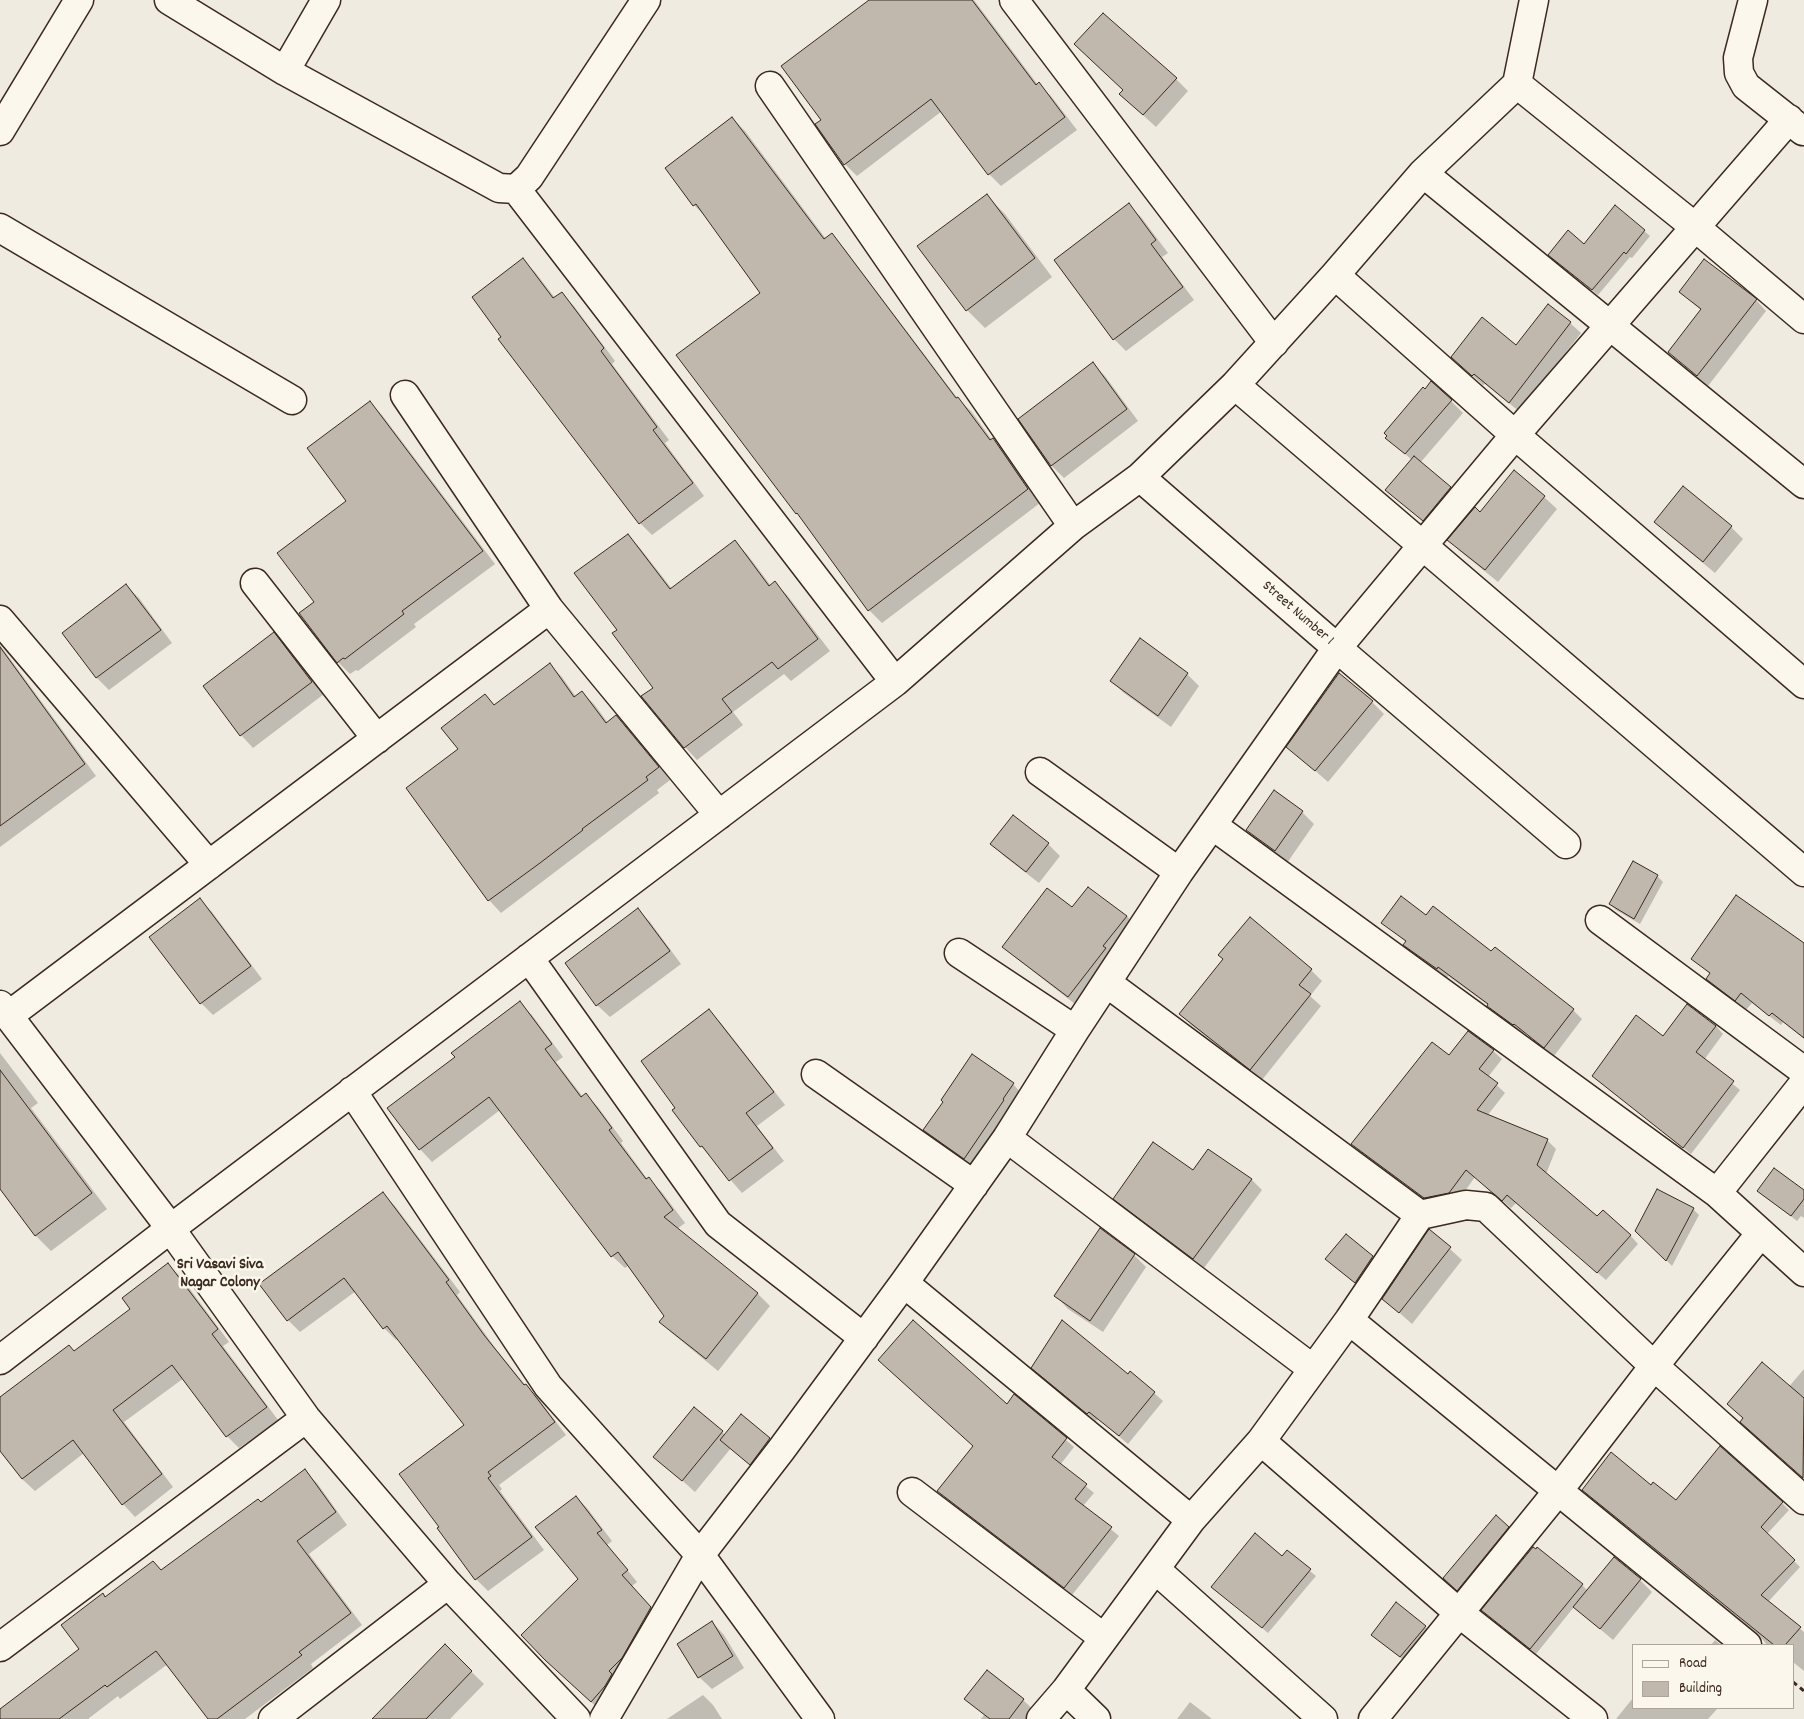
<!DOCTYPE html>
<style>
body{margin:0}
#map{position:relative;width:1804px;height:1719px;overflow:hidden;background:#f0ebe0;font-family:Dekko,sans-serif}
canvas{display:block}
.legend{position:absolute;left:1632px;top:1644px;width:162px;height:65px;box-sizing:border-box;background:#fbf7ec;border:1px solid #aea59a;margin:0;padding:6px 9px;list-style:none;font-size:15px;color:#3b2a1e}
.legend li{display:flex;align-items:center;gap:10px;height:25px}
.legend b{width:25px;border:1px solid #aea59a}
</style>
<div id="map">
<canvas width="1804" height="1719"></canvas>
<ul class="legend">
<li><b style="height:6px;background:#fbf7ec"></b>Road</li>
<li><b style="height:14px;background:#c0b8ad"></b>Building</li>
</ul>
</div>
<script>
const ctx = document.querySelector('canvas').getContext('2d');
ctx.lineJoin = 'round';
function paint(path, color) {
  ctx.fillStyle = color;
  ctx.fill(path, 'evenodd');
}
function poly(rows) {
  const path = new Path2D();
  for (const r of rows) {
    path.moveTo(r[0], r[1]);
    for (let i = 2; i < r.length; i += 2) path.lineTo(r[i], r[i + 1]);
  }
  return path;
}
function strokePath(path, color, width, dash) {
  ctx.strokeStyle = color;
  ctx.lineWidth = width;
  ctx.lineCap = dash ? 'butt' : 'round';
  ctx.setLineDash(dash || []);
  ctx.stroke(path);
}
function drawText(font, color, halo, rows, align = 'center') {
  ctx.font = font + ' Dekko,sans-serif';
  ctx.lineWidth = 5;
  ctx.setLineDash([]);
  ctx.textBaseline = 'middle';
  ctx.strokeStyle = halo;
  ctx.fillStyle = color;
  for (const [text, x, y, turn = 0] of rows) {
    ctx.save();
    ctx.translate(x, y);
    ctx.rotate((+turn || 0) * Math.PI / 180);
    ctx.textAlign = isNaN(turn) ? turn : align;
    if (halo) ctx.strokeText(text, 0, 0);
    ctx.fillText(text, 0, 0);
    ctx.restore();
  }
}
paint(poly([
 [872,0,974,0,1038,85,1051,96,1077,130,1001,186,989,174,942,111,857,176,845,164,823,120],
 [1176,79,1188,91,1156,127,1133,106],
 [732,118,745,131,826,239,831,235,844,248,958,399,971,411,992,440,1006,452,1040,503,882,623,869,610,833,562,761,293,707,218,694,205,667,168],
 [987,196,1005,214,1052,277,985,328,967,310],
 [1128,205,1141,217,1168,253,1162,257,1194,300,1126,351,1114,339],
 [1644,231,1650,236,1632,258,1630,257,1598,295,1555,260,1584,245],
 [523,260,535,272,555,298,561,293,574,306,615,361,612,364,669,440,665,443,704,496,652,535,640,523,503,337],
 [1680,292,1756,300,1766,311,1708,386,1669,352,1702,311],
 [1570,323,1581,333,1520,412,1485,384,1483,385,1463,367,1517,346],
 [1093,364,1105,376,1138,421,1064,478,1052,466,1020,419],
 [1451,401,1463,413,1420,463,1462,500,1436,532,1387,489,1412,460,1387,438],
 [370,403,382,415,495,564,414,624,416,627,358,671,356,670,350,674,338,662,316,602,348,501],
 [1514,472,1544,497,1557,509,1498,582,1461,552,1449,540,1480,513],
 [1656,522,1731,527,1743,539,1715,573,1668,534],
 [628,535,640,548,672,589,735,542,747,554,771,586,775,583,787,595,830,651,791,681,784,674,733,712,743,725,697,760,685,747,643,697,655,688,618,630],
 [126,586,139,598,172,643,109,690,97,678,64,633],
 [274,634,286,646,324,694,253,748,241,735,204,686],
 [0,645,96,776,0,847],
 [550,665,562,677,576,697,582,692,594,704,608,723,616,717,629,729,670,780,657,790,659,793,501,913,489,900,408,788,459,750,485,696,495,706],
 [1187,674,1199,686,1171,727,1124,693,1111,681],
 [1372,702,1384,714,1328,782,1288,747],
 [1302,812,1314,824,1287,863,1260,842,1247,830],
 [992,844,1048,844,1060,856,1039,883,1004,856],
 [1657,876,1663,882,1640,924,1616,910,1610,904],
 [200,900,212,912,262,979,213,1015,201,1003],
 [1072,909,1127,916,1138,928,1080,1008,1016,958,1004,947],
 [638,910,650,922,681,964,610,1017,597,1005],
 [1426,917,1492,953,1573,1010,1582,1019,1554,1056,1524,1032,1523,1034,1498,1015,1488,1005,1448,976,1447,978,1414,954,1404,944,1406,942,1382,923],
 [1804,945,1804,1039,1783,1022,1781,1025,1752,1003,1746,1010,1718,990,1708,979,1711,975,1693,959],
 [1311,970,1322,981,1310,996,1321,1006,1262,1080,1191,1025,1180,1014],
 [519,1003,532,1015,563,1057,556,1062,583,1097,586,1095,598,1107,623,1141,621,1143,648,1180,661,1191,685,1223,677,1229,758,1294,770,1306,718,1371,673,1334,660,1322,666,1316,629,1265,625,1268,612,1256,500,1110,432,1162,420,1149,456,1058],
 [709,1011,721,1023,785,1105,757,1126,784,1161,742,1193,701,1146,674,1110,677,1108],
 [1716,1026,1723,1034,1704,1060,1740,1090,1691,1154,1594,1076,1663,1037],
 [1493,1051,1502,1059,1488,1077,1505,1093,1487,1116,1547,1140,1556,1149,1546,1174,1597,1218,1630,1235,1638,1244,1606,1280,1516,1203,1511,1208,1475,1177,1458,1201,1433,1206,1361,1153,1353,1144,1450,1057],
 [0,1053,38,1103,31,1108,107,1209,51,1251,36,1236,0,1187],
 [1013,1084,1021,1093,973,1167,933,1138,925,1130],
 [1208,1150,1252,1180,1262,1190,1204,1268,1125,1209,1115,1198,1193,1172],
 [1759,1191,1804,1192,1804,1218,1801,1216,1797,1221],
 [383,1194,395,1206,460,1292,457,1295,496,1349,526,1386,538,1398,566,1435,499,1485,502,1489,500,1491,544,1550,488,1591,476,1579,440,1527,466,1425,398,1339,396,1340,384,1328,356,1291,300,1332,288,1320],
 [1693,1209,1699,1215,1672,1266,1637,1231],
 [1430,1231,1462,1260,1412,1324,1384,1299],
 [1346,1236,1378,1263,1362,1287,1333,1264],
 [1134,1255,1146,1267,1103,1332,1068,1309,1056,1296],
 [168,1265,181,1277,229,1342,223,1346,278,1420,239,1448,227,1436,184,1378,124,1422,173,1487,135,1517,123,1504,84,1453,35,1491,22,1479,0,1449,0,1398,75,1352,132,1309],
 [1804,1369,1804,1478,1751,1431],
 [1128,1375,1154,1393,1163,1401,1128,1444,1098,1419,1096,1421,1041,1376],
 [1014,1396,1074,1447,1060,1465,1094,1493,1083,1506,1119,1536,1072,1595,946,1499,938,1491],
 [741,1416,775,1445,756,1469,731,1448,695,1492,655,1456,722,1432,725,1435],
 [304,1471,317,1483,347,1525,309,1554,362,1625,311,1664,313,1668,245,1719,209,1719,168,1664,120,1699,118,1696,88,1719,0,1719,0,1711,81,1650,106,1598,162,1571,261,1504],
 [1651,1487,1676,1502,1782,1503,1789,1510,1767,1534,1800,1567,1768,1602,1804,1632,1804,1671,1793,1662,1793,1645,1767,1645,1759,1635,1590,1497],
 [576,1497,587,1508,612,1541,607,1545,637,1582,632,1586,661,1619,602,1712,557,1671,580,1580],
 [1508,1527,1514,1533,1464,1595,1451,1584],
 [1287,1552,1316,1576,1268,1633,1219,1592,1282,1558],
 [1640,1580,1652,1592,1613,1640,1574,1607,1536,1654,1483,1610,1582,1585,1588,1591],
 [712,1622,724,1635,744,1668,712,1689,699,1677,678,1644],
 [1425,1627,1431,1632,1406,1662,1378,1640],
 [1715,1640,1721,1645,1711,1645],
 [445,1646,484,1684,450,1719,399,1719],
 [987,1672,1023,1700,1036,1712,1037,1719,981,1719,984,1715,965,1698],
 [703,1695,713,1705,722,1719,667,1719],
 [1633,1698,1633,1708,1718,1708,1708,1719,1616,1719],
 [1190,1702,1212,1719,1177,1719]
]), '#0003');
const building = poly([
 [869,0,972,0,1036,85,1039,82,1065,117,988,175,931,99,844,165,815,124,821,120,781,66,869,0],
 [1103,13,1177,78,1143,115,1119,94,1123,90,1074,44,1103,13],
 [732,117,824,239,832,233,956,398,958,397,990,440,993,438,1028,489,868,611,797,513,796,514,676,355,760,293,696,204,693,206,665,168,732,117],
 [987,194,1035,258,966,311,917,246,987,194],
 [1129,203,1156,240,1151,244,1183,287,1113,340,1054,260,1129,203],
 [1615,205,1645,230,1626,254,1624,252,1592,290,1548,255,1568,230,1584,244,1615,205],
 [523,258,553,298,562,292,604,348,601,351,657,427,653,430,693,483,639,524,498,339,501,337,472,297,523,258],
 [1704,259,1757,299,1697,376,1668,352,1701,309,1679,292,1704,259],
 [1548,304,1571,322,1509,403,1474,374,1472,376,1451,357,1482,317,1516,345,1548,304],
 [1093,362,1127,409,1051,466,1018,419,1093,362],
 [1431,381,1452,400,1405,454,1385,438,1387,436,1384,433,1423,387,1425,389,1431,381],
 [370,401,483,551,402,611,404,614,345,659,343,658,337,663,299,613,314,602,277,553,346,501,307,448,370,401],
 [1414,456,1451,487,1423,521,1385,490,1414,456],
 [1514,470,1545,496,1485,570,1447,540,1475,507,1480,512,1514,470],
 [1683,486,1732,526,1703,562,1654,522,1683,486],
 [628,534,670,589,735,540,769,586,775,581,818,639,778,669,772,662,722,699,732,712,684,748,641,696,653,688,612,633,617,630,574,573,628,534],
 [126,584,161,630,96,678,62,633,126,584],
 [274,632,312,682,240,736,203,686,274,632],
 [1140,638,1188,673,1158,716,1110,681,1140,638],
 [0,647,85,764,0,826,0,647],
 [550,663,574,697,582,691,606,723,616,715,659,767,646,777,648,780,582,829,583,830,540,863,488,901,406,788,458,749,441,728,485,694,494,705,550,663],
 [1339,673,1373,701,1315,771,1286,747,1339,673],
 [1274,790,1303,811,1275,851,1246,830,1274,790],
 [1013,815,1049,843,1026,872,990,844,1013,815],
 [1633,861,1658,875,1634,919,1609,904,1633,861],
 [1088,887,1127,916,1103,946,1106,948,1068,997,1002,947,1047,888,1072,907,1088,887],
 [1736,895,1804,943,1804,1038,1772,1013,1769,1016,1741,993,1735,1001,1706,979,1710,973,1691,959,1736,895],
 [1401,896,1426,915,1433,906,1491,951,1495,947,1574,1009,1544,1048,1514,1024,1513,1025,1487,1006,1488,1004,1438,967,1437,969,1403,945,1406,941,1381,923,1401,896],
 [200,898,251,966,200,1004,149,937,200,898],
 [638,908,670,951,596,1006,565,963,638,908],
 [1250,917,1312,969,1299,985,1311,994,1250,1070,1179,1014,1223,959,1218,955,1250,917],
 [520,1001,552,1044,545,1049,581,1097,586,1093,612,1128,609,1130,646,1179,649,1177,673,1210,664,1217,758,1293,706,1359,659,1322,664,1316,618,1252,611,1257,489,1097,419,1150,387,1108,455,1057,451,1053,520,1001],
 [1687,1004,1716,1026,1696,1052,1734,1081,1683,1148,1592,1076,1636,1015,1663,1036,1687,1004],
 [709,1009,774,1092,746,1113,773,1148,729,1181,702,1146,700,1147,672,1110,675,1108,641,1061,709,1009],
 [1468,1031,1494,1050,1479,1069,1498,1083,1477,1110,1548,1139,1537,1165,1597,1216,1603,1210,1631,1235,1597,1273,1507,1195,1502,1201,1466,1170,1449,1193,1424,1198,1351,1144,1432,1042,1449,1055,1468,1031],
 [972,1054,1014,1083,1003,1099,1004,1100,964,1159,923,1130,943,1102,941,1100,972,1054],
 [0,1070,92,1193,35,1236,0,1189,0,1070],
 [1153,1142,1193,1170,1208,1149,1252,1179,1193,1259,1113,1199,1153,1142],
 [1774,1168,1804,1190,1804,1199,1791,1216,1757,1191,1774,1168],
 [1657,1189,1694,1208,1666,1261,1635,1231,1657,1189],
 [383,1192,449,1280,446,1282,484,1335,524,1385,526,1384,555,1422,488,1472,491,1476,488,1478,532,1537,475,1580,437,1528,439,1527,399,1474,464,1425,387,1326,383,1329,344,1278,287,1321,259,1284,383,1192],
 [1100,1228,1135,1254,1090,1321,1054,1296,1100,1228],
 [1429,1229,1451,1247,1399,1313,1382,1299,1429,1229],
 [1346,1234,1373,1256,1355,1283,1325,1259,1346,1234],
 [168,1263,218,1329,212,1334,267,1407,226,1437,172,1365,113,1410,162,1474,122,1505,73,1440,22,1479,0,1451,0,1397,69,1345,74,1351,130,1309,122,1298,168,1263],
 [913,1320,1007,1404,1014,1394,1067,1438,1052,1457,1087,1484,1075,1499,1112,1527,1064,1588,937,1491,973,1446,878,1360,913,1320],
 [1062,1320,1128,1374,1130,1371,1155,1392,1119,1436,1089,1412,1087,1414,1031,1368,1062,1320],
 [1762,1362,1804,1398,1803,1478,1740,1422,1743,1418,1727,1404,1762,1362],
 [694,1407,723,1431,682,1481,653,1457,694,1407],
 [741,1414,770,1438,750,1465,720,1440,741,1414],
 [1720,1446,1783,1502,1761,1527,1795,1560,1761,1595,1801,1627,1785,1645,1774,1645,1582,1490,1611,1452,1651,1485,1653,1482,1676,1500,1720,1446],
 [305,1469,336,1512,297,1541,351,1613,299,1652,302,1655,217,1719,208,1719,156,1651,107,1687,105,1685,59,1719,0,1719,0,1709,79,1649,61,1625,103,1593,105,1597,153,1561,161,1570,258,1499,261,1502,305,1469],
 [576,1496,602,1530,597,1533,628,1570,622,1575,651,1607,622,1658,609,1671,612,1674,605,1686,591,1702,545,1660,521,1635,578,1579,535,1527,576,1496],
 [1496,1515,1509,1527,1457,1591,1443,1578,1496,1515],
 [1255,1533,1282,1556,1287,1550,1311,1569,1262,1628,1211,1587,1255,1533],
 [1533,1547,1536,1549,1537,1547,1583,1584,1530,1649,1481,1610,1533,1547],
 [1614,1557,1641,1579,1600,1629,1573,1607,1614,1557],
 [1396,1602,1426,1626,1400,1657,1371,1635,1396,1602],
 [712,1621,733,1656,698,1678,677,1644,712,1621],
 [445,1644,472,1671,426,1719,372,1719,445,1644],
 [987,1670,1024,1699,1009,1719,990,1719,964,1699,987,1670]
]);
paint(building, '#c0b8ad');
strokePath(building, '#3b2a1e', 1);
const street = poly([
 [169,0,285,71,499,188,516,189,529,177,646,0],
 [1014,0,1274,343],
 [1753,0,1738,58,1739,73,1746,86,1803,131],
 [285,71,326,0],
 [1517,84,1695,227,1804,319],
 [770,86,1073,526],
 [0,131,79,0],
 [1423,173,1804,484],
 [516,189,895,682],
 [0,228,292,400],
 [1335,275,1515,435,1804,684],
 [1235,385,1804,872],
 [405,395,549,609,719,815],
 [255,583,377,739],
 [0,620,209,865],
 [1040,772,1179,872],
 [1212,825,1717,1193,1804,1272],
 [1566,844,1337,648,1515,435,1789,119],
 [1600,920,1804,1071],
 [959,953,1075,1030],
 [529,958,718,1224,864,1338],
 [1107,983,1420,1215,1466,1205,1486,1207,1654,1366,1804,1500],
 [0,1005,162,1217,306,1418,448,1584,576,1719],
 [8,1016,549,609],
 [816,1074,974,1185],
 [352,1091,548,1386,700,1555,820,1719],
 [1007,1138,1313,1369],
 [1717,1193,1804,1083],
 [904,1283,1191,1520,1066,1690,1096,1719],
 [1349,1320,1747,1645],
 [0,1360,170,1229,895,682,1073,526,1140,477,1235,385,1335,275,1423,173,1517,84,1534,0],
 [1261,1441,1458,1612,1593,1719],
 [912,1492,1104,1638],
 [1191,1520,1261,1441,1349,1320,1420,1215],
 [1155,1569,1323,1719],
 [0,1647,306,1418],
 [273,1719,448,1584],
 [604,1719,700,1555,781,1450,904,1283,1007,1138,1075,1030,1179,872,1337,648,1140,477],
 [1041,1719,1066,1690],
 [1373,1719,1558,1491,1654,1366,1761,1233]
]);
strokePath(street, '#3b2a1e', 31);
strokePath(poly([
 [1793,1682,1804,1691]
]), '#3b2a1e', 3, [5, 4]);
strokePath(street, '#fbf7ec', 28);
drawText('15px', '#3b2a1e', '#fbf7ec', [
 ["Street Number 1",1297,614,41]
]);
drawText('bold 16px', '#3b2a1e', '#fbf7ec', [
 ["Sri Vasavi Siva",220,1266],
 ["Nagar Colony",220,1284]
]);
</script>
